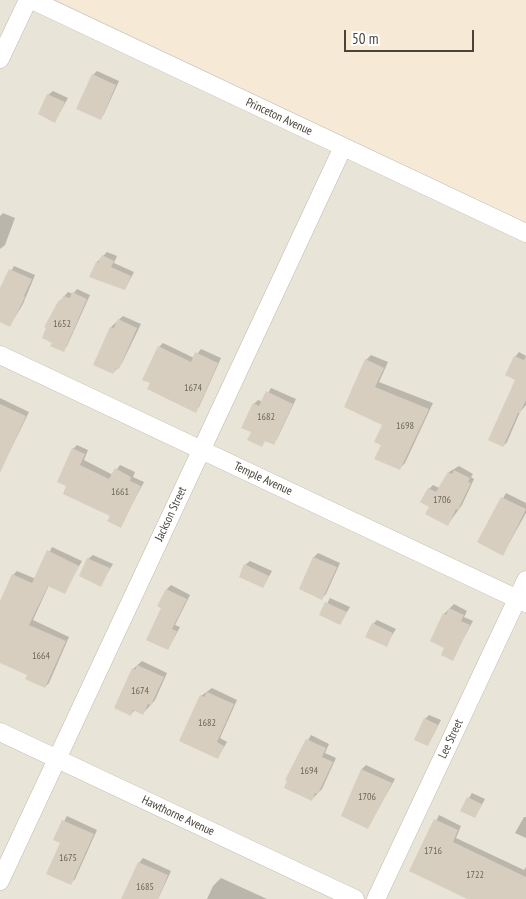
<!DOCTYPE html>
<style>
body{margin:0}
#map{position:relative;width:526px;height:899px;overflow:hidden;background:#f5f2ea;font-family:"PT Sans Narrow",sans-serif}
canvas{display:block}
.scale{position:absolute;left:344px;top:30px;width:130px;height:22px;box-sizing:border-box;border:2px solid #494338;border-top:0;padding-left:6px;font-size:15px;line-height:18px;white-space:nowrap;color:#494338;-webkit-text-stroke:4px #fff;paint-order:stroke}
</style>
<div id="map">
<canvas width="526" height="899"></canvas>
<div class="scale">50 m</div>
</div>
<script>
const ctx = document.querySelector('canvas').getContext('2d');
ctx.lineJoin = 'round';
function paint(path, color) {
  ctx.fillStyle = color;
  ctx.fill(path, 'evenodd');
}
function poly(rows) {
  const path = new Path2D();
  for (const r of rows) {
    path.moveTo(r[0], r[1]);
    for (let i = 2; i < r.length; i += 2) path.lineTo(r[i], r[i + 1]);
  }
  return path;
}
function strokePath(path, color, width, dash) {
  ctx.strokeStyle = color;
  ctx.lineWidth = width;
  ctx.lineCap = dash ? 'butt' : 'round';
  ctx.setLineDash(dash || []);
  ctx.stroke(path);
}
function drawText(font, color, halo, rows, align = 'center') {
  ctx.font = font + ' "PT Sans Narrow",sans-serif';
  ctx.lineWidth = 4.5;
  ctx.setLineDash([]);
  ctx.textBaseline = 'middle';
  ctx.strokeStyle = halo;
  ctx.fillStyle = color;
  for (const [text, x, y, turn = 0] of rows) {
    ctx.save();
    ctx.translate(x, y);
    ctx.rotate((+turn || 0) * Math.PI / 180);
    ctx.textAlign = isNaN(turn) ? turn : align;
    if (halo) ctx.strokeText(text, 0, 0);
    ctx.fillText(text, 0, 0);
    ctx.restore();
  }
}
paint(poly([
 [0,0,57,0,526,222,526,880,517,899,0,899]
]), '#e9e4d8');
paint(poly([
 [57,0,526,0,526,222]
]), '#f6e9d5');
paint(poly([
 [97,71,119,81,104,114,100,118,93,75],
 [53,91,68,98,55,121,48,95],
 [3,213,15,218,5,245,0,249,0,216],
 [107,252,117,256,114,263,134,272,125,289,91,276,97,262],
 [14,266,35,275,23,304,10,325,0,321,0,289],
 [77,289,90,295,67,346,63,350,60,301,68,292,73,294],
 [123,316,141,324,122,363,113,373,111,327],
 [163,343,194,358,201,349,221,358,199,407,195,411,151,383,159,347],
 [519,352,526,356,526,405,520,412,507,442,503,446,517,379,515,357],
 [371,355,388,362,379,382,433,403,405,463,399,469,382,444,383,424,366,360],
 [271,388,296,399,277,439,273,443,266,440,261,445,252,432,254,404,258,400,263,402],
 [0,398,29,412,0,471],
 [77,445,88,450,84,460,113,475,120,465,135,472,133,477,144,482,120,526,112,516,68,485,73,449],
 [459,466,473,474,471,477,474,479,462,505,448,524,431,506,429,489,433,485,439,488,449,472],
 [506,493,526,503,526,513,503,554,479,541],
 [52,547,82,561,64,592,49,585,33,620,69,637,49,683,45,687,28,675,0,662,0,604,13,575,17,571,36,579],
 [318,553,340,563,326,594,322,598,300,588,314,557],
 [93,555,113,564,100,585,88,559],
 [250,561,272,571,263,587,245,565],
 [171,585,190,595,175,625,180,627,168,649,163,608,167,589],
 [330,598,350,607,340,624,321,615],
 [454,604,467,611,464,617,473,621,452,659,445,647,444,614],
 [377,620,396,629,386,645,373,624],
 [142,661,167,673,155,700,147,709,143,713,135,710,131,714,133,669],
 [212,688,237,700,220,738,227,742,218,757,181,741,201,696],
 [429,715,441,720,428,745,425,719],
 [311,735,329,744,325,753,336,758,322,789,311,800,286,779],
 [366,765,395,779,368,827,342,815,362,769],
 [472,793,485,799,475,817,462,810],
 [439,815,461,826,456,838,524,870,526,867,526,899,470,899,410,871],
 [67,816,97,830,75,879,71,883,61,842,54,839],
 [524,817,526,817,526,838,515,833],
 [143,858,171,871,158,899,124,899,139,863],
 [221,878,267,899,207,899,213,886]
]), '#0003');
paint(poly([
 [92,74,116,85,101,120,76,109],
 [47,94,65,102,55,123,38,114],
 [102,255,114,261,111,267,131,276,125,290,89,277,96,262,98,263],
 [9,269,32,279,24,296,25,297,10,327,0,322,0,288],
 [72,292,87,299,64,352,50,346,52,343,42,338,46,328,44,327,59,300,61,301,63,296,70,298],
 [118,319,137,328,119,369,116,368,113,374,93,365,110,327,114,328],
 [158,346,191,362,195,352,218,363,196,413,147,389,150,383,142,380],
 [514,356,524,360,526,356,526,400,520,413,518,413,503,447,488,440,515,380,505,375],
 [365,359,384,368,375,387,429,409,400,470,374,459,381,445,374,442,382,425,344,407],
 [266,391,293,404,274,445,265,441,262,447,247,440,251,432,241,428,253,403,259,406],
 [0,404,26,416,0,473],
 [72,448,85,454,80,465,109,479,115,468,131,477,130,481,141,486,121,528,107,521,110,516,63,494,66,486,57,482],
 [454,470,470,478,468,482,471,483,458,510,456,509,448,526,425,514,429,507,420,502,428,488,436,492,448,472,452,474],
 [501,497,526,509,503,556,477,542],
 [47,550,79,566,65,594,48,586,29,625,66,641,45,688,25,679,27,675,0,663,0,601,12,574,32,583],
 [313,557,337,567,322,600,299,589],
 [87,558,110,568,101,587,79,576],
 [244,564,269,576,263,588,239,577],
 [166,589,187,599,172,629,177,631,168,650,146,640,161,608,157,606],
 [325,602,347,612,340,625,319,615],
 [449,608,464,615,461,621,470,625,453,661,441,655,444,648,430,641,443,613,446,615],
 [372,623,393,633,387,647,365,637],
 [137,665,164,677,151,705,148,704,143,715,133,710,131,716,114,708,132,668,135,670],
 [207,692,234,704,217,742,224,746,218,759,179,741,200,695,204,697],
 [424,718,438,725,428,746,414,740],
 [306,739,326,748,322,757,333,762,318,794,315,793,312,801,284,788,287,781,285,780],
 [361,769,392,783,368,829,341,816],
 [467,797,482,804,475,818,460,811],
 [434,819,458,830,453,842,526,877,526,899,467,899,409,871],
 [62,820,94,834,71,885,46,874,60,843,53,840],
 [138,862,168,875,158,899,121,899]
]), '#d7cebf');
const minor = poly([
 [32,0,526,233],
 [0,59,28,0],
 [0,355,526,603],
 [0,732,355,899],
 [0,881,343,147],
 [376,899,526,580]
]);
strokePath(minor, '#c1baac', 19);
strokePath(minor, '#fff', 18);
drawText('10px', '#6c665a', null, [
 ["1652",62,324],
 ["1674",193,388],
 ["1682",266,417],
 ["1698",405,426],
 ["1661",120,492],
 ["1706",442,500],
 ["1664",41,656],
 ["1674",140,691],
 ["1682",207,723],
 ["1694",309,771],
 ["1706",367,797],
 ["1716",433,851],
 ["1675",68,858],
 ["1722",475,875],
 ["1685",145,887]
]);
drawText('12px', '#494338', '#fff', [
 ["Princeton Avenue",279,117,25],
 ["Temple Avenue",263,479,25],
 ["Jackson Street",171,514,-65],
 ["Lee Street",451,739,-65],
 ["Hawthorne Avenue",178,816,25]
]);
</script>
